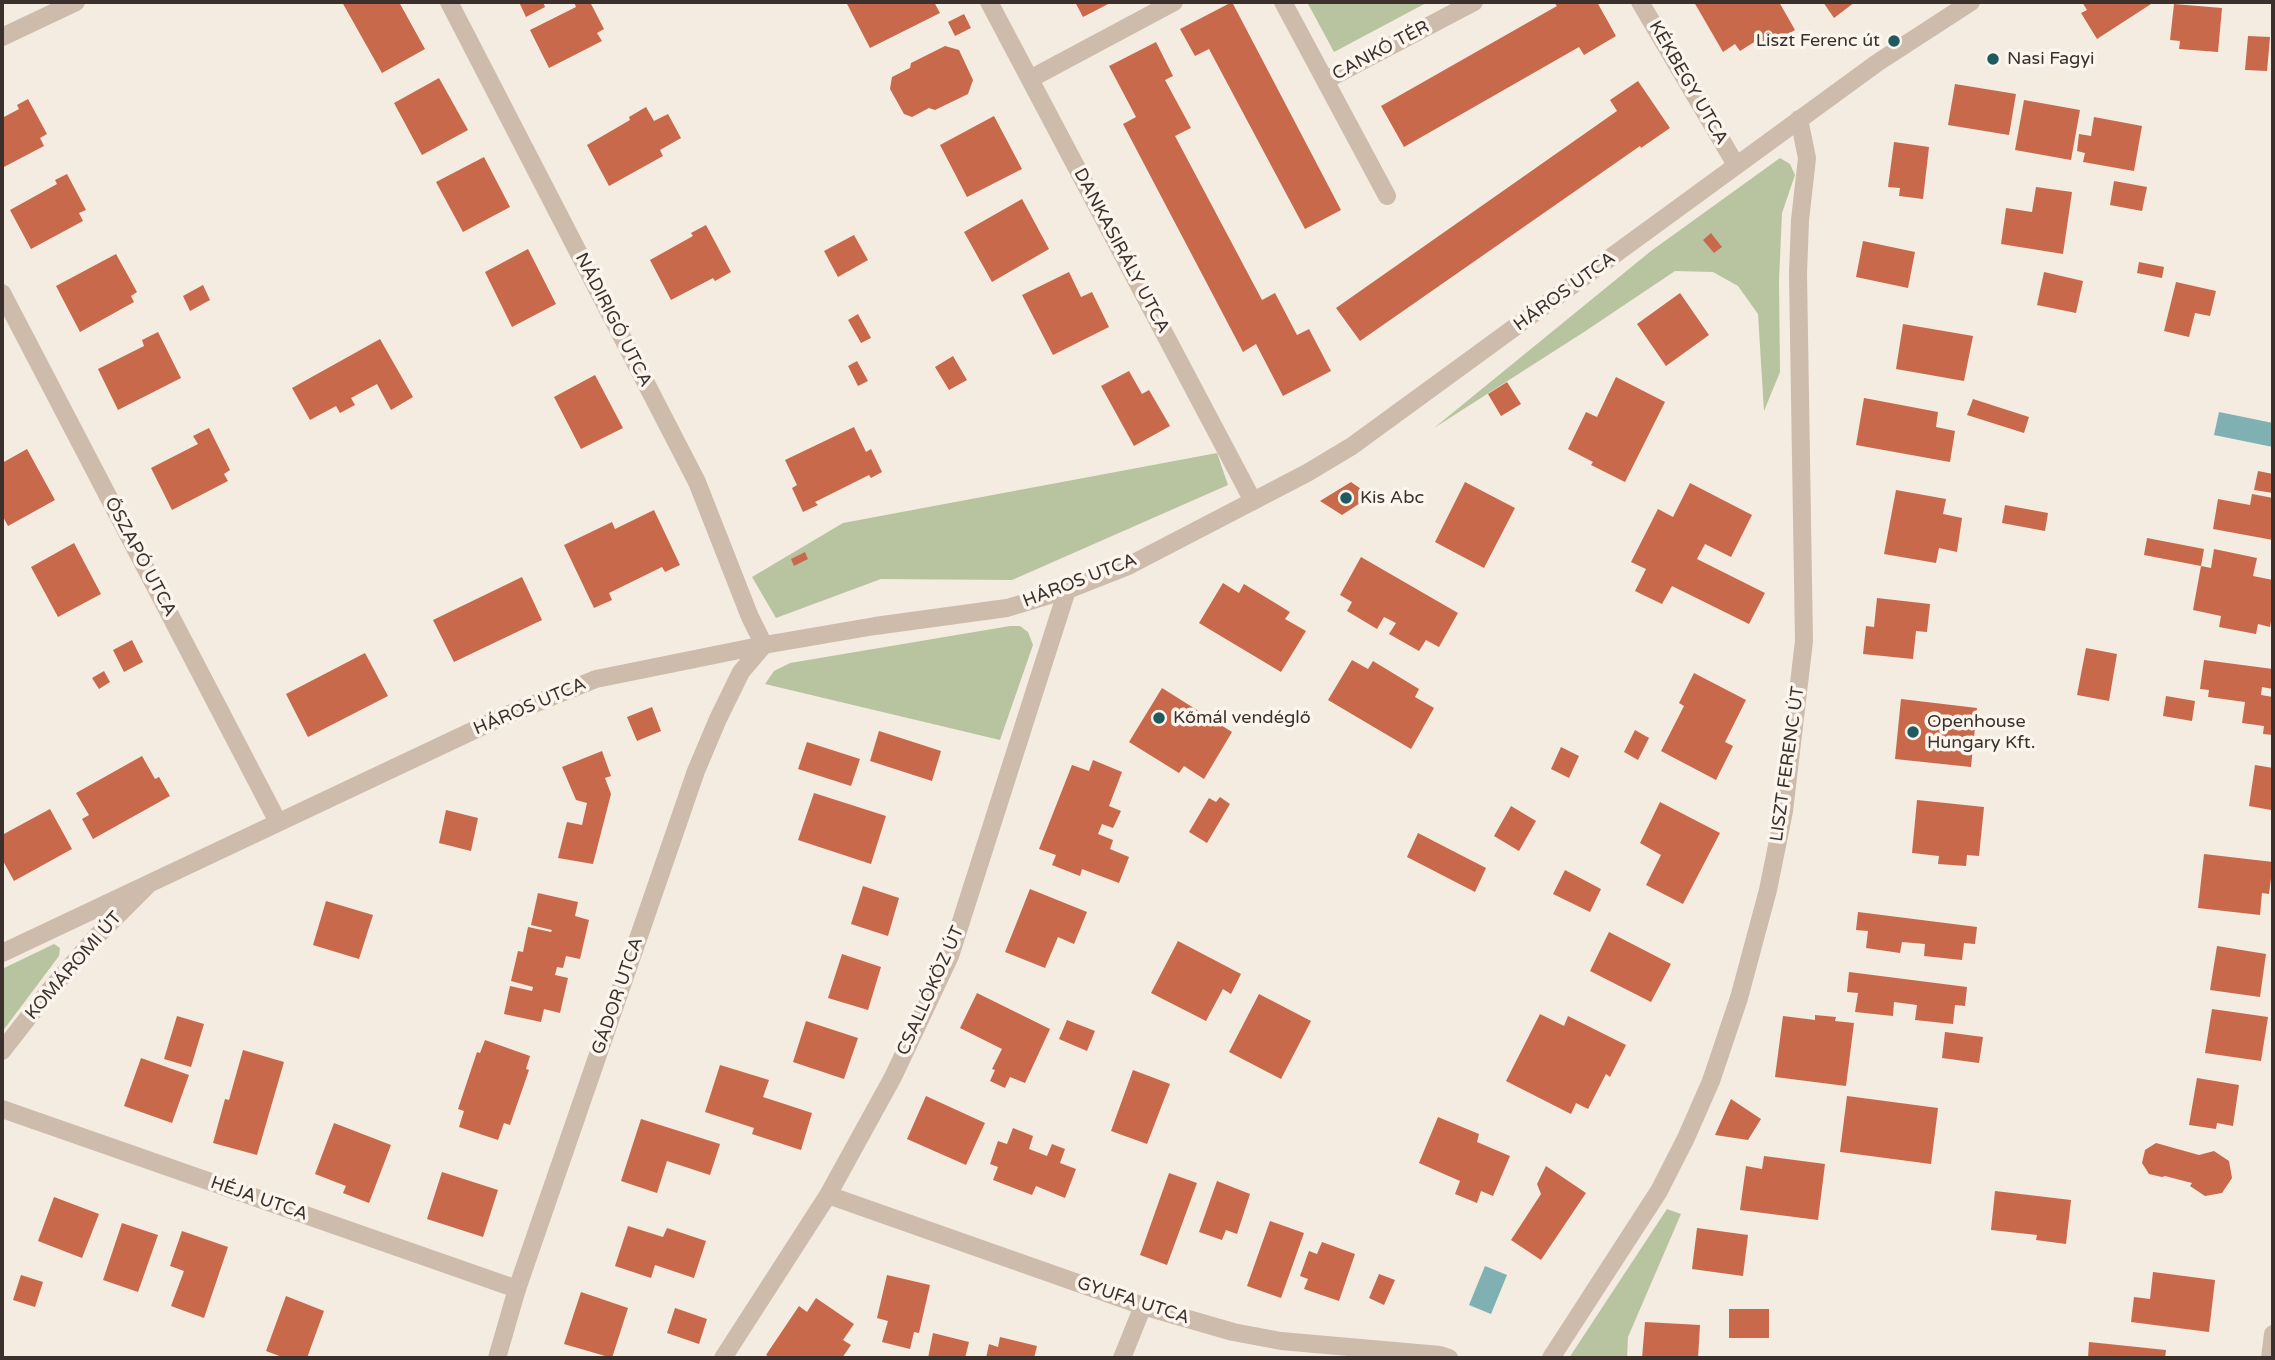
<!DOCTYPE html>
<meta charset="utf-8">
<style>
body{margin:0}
#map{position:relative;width:2275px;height:1360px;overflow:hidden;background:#f4ebe1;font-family:"Varela Round",sans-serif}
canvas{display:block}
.frame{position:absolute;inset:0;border:4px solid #3b302b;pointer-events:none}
</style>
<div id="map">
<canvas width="2275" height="1360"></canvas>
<div class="frame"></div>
</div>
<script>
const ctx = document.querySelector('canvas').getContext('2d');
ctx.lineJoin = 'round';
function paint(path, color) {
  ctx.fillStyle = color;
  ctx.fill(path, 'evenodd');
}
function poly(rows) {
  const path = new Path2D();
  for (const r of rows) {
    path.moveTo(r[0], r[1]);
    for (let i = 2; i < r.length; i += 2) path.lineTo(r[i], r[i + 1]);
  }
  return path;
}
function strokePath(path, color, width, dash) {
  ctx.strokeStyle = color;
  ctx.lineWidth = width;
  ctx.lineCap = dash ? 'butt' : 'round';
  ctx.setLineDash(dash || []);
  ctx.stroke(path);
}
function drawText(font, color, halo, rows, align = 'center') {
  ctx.font = font + ' "Varela Round",sans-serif';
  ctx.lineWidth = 7;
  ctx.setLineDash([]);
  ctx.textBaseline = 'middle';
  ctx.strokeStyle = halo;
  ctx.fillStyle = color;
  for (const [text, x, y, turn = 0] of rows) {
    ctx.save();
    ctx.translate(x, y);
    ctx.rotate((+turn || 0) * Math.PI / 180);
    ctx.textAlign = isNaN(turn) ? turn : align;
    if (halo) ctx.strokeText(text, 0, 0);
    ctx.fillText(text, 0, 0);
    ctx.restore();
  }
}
paint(poly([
 [1307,2,1428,2,1334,52],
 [1780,158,1790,164,1795,175,1782,213,1779,281,1780,372,1764,411,1758,314,1738,286,1713,272,1675,271,1584,332,1434,428,1651,251],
 [1217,453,1228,485,1012,580,881,579,776,618,752,577,843,523],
 [1010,626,1020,626,1028,632,1033,645,1000,740,765,684,774,671,790,663],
 [54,944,60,948,59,956,2,1032,2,969],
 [1667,1209,1681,1214,1628,1337,1627,1358,1569,1358]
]), '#b8c4a0');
paint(poly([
 [2219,412,2273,423,2273,447,2214,435],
 [1485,1266,1507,1275,1491,1314,1469,1305]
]), '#7fb0b2');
paint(poly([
 [342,2,399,2,425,49,382,73],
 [519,2,543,2,545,7,526,17],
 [574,2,590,2,604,29,597,33,602,41,549,68,530,30,576,7],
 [846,2,934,2,940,13,870,48],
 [1075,2,1112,2,1083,17],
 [1232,2,1341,210,1305,229,1209,49,1195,56,1180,29],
 [1554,2,1597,2,1616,36,1584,55,1579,47,1404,147,1381,106,1557,6],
 [1694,2,1779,2,1795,30,1764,48,1759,39,1740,51,1735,44,1723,52],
 [1823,2,1855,2,1834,18],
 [2082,2,2150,2,2151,4,2097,39,2081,13,2087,10],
 [2174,4,2222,8,2218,52,2179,49,2180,41,2170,40],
 [964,14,971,28,955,36,948,22],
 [2248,36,2270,37,2267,71,2245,70],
 [1156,42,1173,76,1165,80,1191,128,1175,136,1262,300,1275,293,1297,335,1309,329,1331,371,1283,396,1256,344,1243,352,1123,124,1136,117,1109,66],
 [945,46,959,50,973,80,968,94,935,110,929,108,912,117,904,114,890,89,892,77,910,68,911,63],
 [439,78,468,130,422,155,394,103],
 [1638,81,1670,128,1641,148,1640,146,1360,341,1336,308,1617,111,1610,100],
 [1955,84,2016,94,2009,135,1948,125],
 [28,99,47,134,40,138,44,146,2,168,2,118,19,109,17,105],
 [2024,100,2080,110,2071,160,2015,150],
 [646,107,654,121,668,114,681,138,660,150,663,156,609,186,587,145,630,120,629,117],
 [994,116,1022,169,967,197,940,145],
 [2094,117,2142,126,2134,171,2083,162,2085,153,2077,151,2079,134,2091,136],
 [1894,142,1929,147,1923,199,1899,196,1900,188,1888,187],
 [484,157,510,207,463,232,436,182],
 [67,174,86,210,79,213,83,221,31,249,10,210,57,184,55,180],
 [2114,181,2147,187,2142,211,2110,205],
 [2036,187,2072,192,2063,254,2001,244,2006,208,2032,212],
 [1022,199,1049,249,992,282,964,232],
 [706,225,731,272,715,281,713,278,671,300,650,260,693,236,691,233],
 [1711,233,1722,247,1714,253,1703,240],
 [854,235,868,260,838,277,824,251],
 [1863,241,1915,252,1908,288,1856,277],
 [528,249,556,304,512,327,485,272],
 [116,254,137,292,131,296,134,302,80,332,56,286],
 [2139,262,2164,267,2162,278,2137,273],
 [1069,272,1081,297,1092,292,1109,327,1053,355,1022,295],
 [2044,272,2083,281,2076,313,2037,305],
 [2176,282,2216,291,2210,316,2195,313,2189,337,2164,331],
 [203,285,210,300,190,311,183,296],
 [1680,293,1709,335,1666,366,1637,324],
 [858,314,871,338,861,343,848,320],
 [1903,324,1973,336,1964,381,1896,369],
 [158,332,181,378,118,410,98,369,144,346,142,340],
 [380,339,413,397,391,410,377,384,351,398,355,405,340,413,336,406,310,420,292,388],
 [953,356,967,380,949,390,935,367],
 [857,361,868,381,858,386,848,366],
 [1129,371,1142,394,1149,390,1170,426,1134,446,1101,386],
 [595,375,623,428,581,449,554,397],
 [1616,377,1665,402,1625,482,1591,465,1593,462,1568,449,1586,412,1597,417],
 [1507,382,1521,404,1501,416,1488,394],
 [1864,398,1938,412,1936,427,1955,431,1950,462,1856,445],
 [1973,399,2029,417,2024,433,1967,415],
 [854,427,866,452,871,449,882,472,871,478,869,475,815,502,818,505,803,512,792,488,797,485,785,460],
 [209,428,230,470,224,474,228,481,172,510,151,468,198,444,193,436],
 [27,449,55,500,8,526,2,515,2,463],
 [2258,471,2273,474,2273,493,2254,490],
 [1351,482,1371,496,1342,515,1320,501],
 [1465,482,1515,508,1484,568,1435,542],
 [1690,483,1752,515,1731,557,1705,544,1697,559,1765,593,1749,624,1672,586,1662,604,1635,591,1646,569,1631,562,1658,509,1673,517],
 [1896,490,1946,499,1943,514,1962,518,1957,552,1939,548,1936,563,1884,554],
 [2252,494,2273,498,2273,540,2213,529,2218,499,2250,505],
 [2005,505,2048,513,2045,531,2002,523],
 [654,510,680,565,665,572,662,567,609,593,612,600,594,608,564,545,612,522,615,529],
 [2147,538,2204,549,2201,566,2211,568,2214,549,2257,558,2253,576,2273,580,2273,609,2270,627,2258,624,2256,634,2219,627,2221,616,2193,610,2201,566,2144,555],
 [74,543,101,594,58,617,31,567],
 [805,552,808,559,794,566,791,559],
 [1361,557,1458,613,1439,647,1426,640,1419,651,1389,634,1396,623,1384,617,1377,629,1347,611,1352,602,1340,595],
 [522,577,542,620,454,662,433,620],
 [1223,583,1239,593,1244,584,1290,612,1285,619,1306,631,1281,672,1199,623],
 [1877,598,1930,604,1927,632,1916,631,1913,659,1863,654,1866,626,1874,627],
 [132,640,143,662,124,672,113,650],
 [2086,648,2117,654,2109,701,2077,695],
 [365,653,388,696,308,737,286,694],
 [1352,660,1368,669,1373,661,1419,689,1415,697,1434,708,1411,749,1328,700],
 [2204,660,2273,669,2273,689,2262,687,2261,695,2273,697,2273,735,2263,734,2264,726,2242,723,2245,702,2208,697,2209,690,2200,689],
 [104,671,110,682,99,689,92,678],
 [1694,673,1746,700,1725,742,1733,746,1716,780,1661,751,1684,706,1679,703],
 [1162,688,1232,732,1204,779,1184,766,1179,773,1129,742],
 [2166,696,2195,701,2192,721,2163,716],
 [1901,699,1977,708,1971,767,1895,759],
 [652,707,661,731,637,741,627,717],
 [1635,730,1649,738,1638,760,1624,752],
 [879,731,941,751,932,781,870,761],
 [807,742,860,759,851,786,798,769],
 [1561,747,1579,756,1569,778,1551,769],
 [602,751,611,776,605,778,611,794,593,864,558,858,567,822,582,825,587,803,576,800,562,767],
 [142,756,155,779,159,777,170,796,93,839,82,819,89,815,76,793],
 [1093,760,1122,772,1109,806,1121,811,1113,828,1102,824,1098,834,1113,840,1110,849,1129,857,1119,883,1082,869,1080,876,1052,865,1056,855,1039,849,1072,765,1089,771],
 [2255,765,2273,768,2271,810,2249,806],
 [814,793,886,816,871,864,798,840],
 [1220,797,1230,804,1207,843,1189,832,1209,798,1216,802],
 [1917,800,1984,807,1979,856,1967,855,1966,866,1938,864,1939,856,1912,853],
 [1660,802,1720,833,1683,904,1646,885,1661,855,1640,843],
 [1511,806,1536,821,1519,851,1494,836],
 [50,809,72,849,14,881,2,859,2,835],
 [446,810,478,818,471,851,439,843],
 [1418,833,1486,868,1475,892,1407,857],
 [2204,854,2273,862,2269,894,2262,893,2260,915,2198,908],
 [1565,870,1601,889,1590,912,1553,894],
 [863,886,899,898,888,936,851,924],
 [1030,889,1087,912,1074,944,1058,937,1045,968,1005,952],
 [538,893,578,902,575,916,589,920,580,959,566,956,563,968,557,967,555,975,568,978,560,1013,544,1009,541,1022,504,1014,510,986,532,991,533,987,511,981,518,951,523,952,528,927,551,932,552,930,531,925],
 [326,901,373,915,359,959,313,945],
 [1858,912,1977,927,1975,944,1964,943,1962,960,1924,956,1925,944,1902,942,1900,953,1866,948,1868,931,1856,930],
 [1609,932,1671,964,1651,1002,1590,971],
 [1178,941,1241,974,1231,994,1223,989,1206,1021,1151,993],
 [2217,946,2266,954,2260,997,2210,990],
 [842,954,881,967,868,1010,828,998],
 [1849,972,1967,987,1965,1006,1955,1005,1953,1024,1915,1020,1917,1005,1894,1002,1893,1016,1855,1012,1858,993,1847,992],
 [977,993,1050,1029,1025,1083,1010,1077,1005,1088,990,1081,995,1070,992,1069,1002,1049,960,1028],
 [1259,994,1311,1021,1281,1079,1229,1052],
 [2212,1009,2268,1017,2261,1061,2205,1053],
 [1540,1014,1564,1026,1568,1016,1626,1045,1610,1077,1606,1074,1588,1109,1576,1103,1571,1114,1506,1081],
 [1815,1015,1836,1017,1835,1021,1854,1023,1846,1086,1775,1077,1783,1016,1815,1020],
 [177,1016,204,1024,191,1067,164,1059],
 [1067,1020,1095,1031,1087,1051,1059,1039],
 [806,1021,858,1038,844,1079,793,1062],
 [1945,1032,1983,1037,1979,1063,1942,1058],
 [485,1040,530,1056,526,1069,529,1070,510,1125,504,1123,498,1140,459,1127,464,1111,458,1109,477,1052,480,1053],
 [243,1050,284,1062,257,1155,213,1143,225,1099,229,1100],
 [141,1058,189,1075,172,1123,124,1106],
 [720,1065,769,1080,763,1097,812,1113,801,1150,752,1134,754,1128,705,1112],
 [1133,1070,1170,1084,1147,1144,1111,1131],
 [2197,1078,2239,1085,2233,1126,2217,1123,2216,1129,2189,1125],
 [926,1096,985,1123,966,1165,907,1139],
 [1847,1096,1938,1108,1931,1164,1840,1152],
 [1731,1099,1761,1119,1748,1140,1715,1135],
 [1438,1117,1479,1134,1477,1142,1510,1156,1493,1196,1481,1191,1477,1203,1455,1194,1460,1181,1419,1163],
 [641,1119,720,1144,710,1175,667,1161,657,1193,621,1181],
 [334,1123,391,1145,369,1203,343,1193,346,1186,315,1174],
 [1013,1128,1033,1136,1029,1149,1047,1156,1052,1144,1065,1149,1060,1163,1076,1169,1065,1198,1036,1186,1032,1195,993,1180,998,1167,990,1164,998,1141,1007,1144],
 [2156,1143,2199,1155,2214,1151,2229,1161,2232,1178,2222,1193,2205,1196,2190,1186,2192,1183,2165,1176,2162,1177,2149,1174,2142,1163,2145,1150],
 [1764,1156,1825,1164,1818,1220,1740,1210,1746,1166,1762,1169],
 [1546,1166,1586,1193,1541,1260,1511,1240,1541,1194,1537,1184],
 [442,1172,498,1190,483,1237,427,1219],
 [1169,1173,1197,1183,1167,1265,1140,1255],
 [1217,1181,1250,1194,1237,1234,1226,1230,1222,1240,1199,1232],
 [1995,1191,2071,1200,2066,1244,2036,1240,2037,1235,1991,1230],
 [54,1197,99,1214,82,1258,38,1241],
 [1270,1221,1304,1233,1281,1298,1247,1286],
 [122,1223,158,1235,138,1292,103,1280],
 [628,1226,663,1237,667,1228,706,1241,694,1278,655,1265,651,1278,615,1266],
 [1697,1228,1748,1235,1743,1276,1692,1269],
 [182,1231,228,1247,204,1318,171,1306,184,1271,170,1266],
 [1322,1242,1355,1254,1339,1301,1304,1289,1308,1279,1300,1276,1309,1251,1317,1254],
 [2153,1272,2215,1280,2209,1332,2131,1322,2134,1297,2150,1299],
 [1379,1274,1395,1280,1384,1305,1369,1298],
 [21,1275,43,1282,35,1307,13,1300],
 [887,1275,930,1285,919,1333,914,1332,910,1349,882,1342,888,1321,877,1318],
 [581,1292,628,1308,612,1358,564,1344],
 [286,1296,324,1311,307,1358,285,1358,266,1351],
 [816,1298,854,1324,843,1340,851,1345,842,1358,771,1358,766,1355,799,1306,807,1312],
 [675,1308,707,1319,699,1344,667,1333],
 [1729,1309,1769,1309,1769,1338,1729,1338],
 [1645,1322,1700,1325,1698,1358,1642,1358],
 [933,1333,969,1342,965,1358,928,1358],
 [1000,1337,1037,1346,1034,1358,986,1358,989,1344,998,1347],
 [2089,1342,2166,1350,2165,1358,2088,1358]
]), '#c8694b');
strokePath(poly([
 [449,2,697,482,750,617,764,645],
 [989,2,1253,501],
 [1283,2,1387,196],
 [1640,2,1736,165],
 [2,37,76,2],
 [1030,79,1174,2],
 [1326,80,1474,2],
 [2,293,278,822],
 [2,1051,49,991,98,935,147,886],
 [2,1109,517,1289],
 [828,1195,1143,1306,1233,1332,1281,1341,1440,1355,1449,1358],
 [723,1358,828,1195,893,1077,950,956,1067,590],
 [1122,1358,1143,1306],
 [1551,1358,1659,1191,1686,1138,1711,1081,1739,998,1768,890,1784,811,1804,641,1798,274,1800,220,1807,158,1799,119],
 [2270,1358,2273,1334]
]), '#cdbbac', 18);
strokePath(poly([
 [2,953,504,716,596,679,764,645,875,626,1007,608,1067,590,1128,566,1307,473,1352,446,1877,63,1971,2],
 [497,1358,517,1289,696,771,718,719,741,672,764,645]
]), '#cdbbac', 18);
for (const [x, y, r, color] of [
 [1894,41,7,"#1f5a5e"],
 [1993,59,7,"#1f5a5e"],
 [1346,498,7,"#1f5a5e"],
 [1159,718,7,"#1f5a5e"],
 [1913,732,7,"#1f5a5e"]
]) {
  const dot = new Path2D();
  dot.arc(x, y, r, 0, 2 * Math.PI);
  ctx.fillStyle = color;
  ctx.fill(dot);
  strokePath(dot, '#fbf5ee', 2.5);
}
drawText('18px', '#3b302b', '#fbf5ee', [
 ["Liszt Ferenc út",1880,41,"right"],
 ["Nasi Fagyi",2007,59],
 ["Kis Abc",1360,498],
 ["Kőmál vendéglő",1173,718],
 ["Openhouse",1927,722],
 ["Hungary Kft.",1927,743]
], 'left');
drawText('18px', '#3b302b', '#fbf5ee', [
 ["CANKÓ TÉR",1381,51,-28],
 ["KÉKBEGY UTCA",1688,83,60],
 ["DANKASIRÁLY UTCA",1121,251,62],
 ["HÁROS UTCA",1565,292,-36],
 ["NÁDIRIGÓ UTCA",613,320,63],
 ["ŐSZAPÓ UTCA",140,557,62],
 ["HÁROS UTCA",1080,581,-21],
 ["HÁROS UTCA",530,707,-23],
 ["LISZT FERENC ÚT",1788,764,-82],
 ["KOMÁROMI ÚT",74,966,-49],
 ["CSALLÓKÖZ ÚT",931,991,-66],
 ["GÁDOR UTCA",618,996,-71],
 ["HÉJA UTCA",259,1199,19],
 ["GYUFA UTCA",1133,1301,18]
]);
</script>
